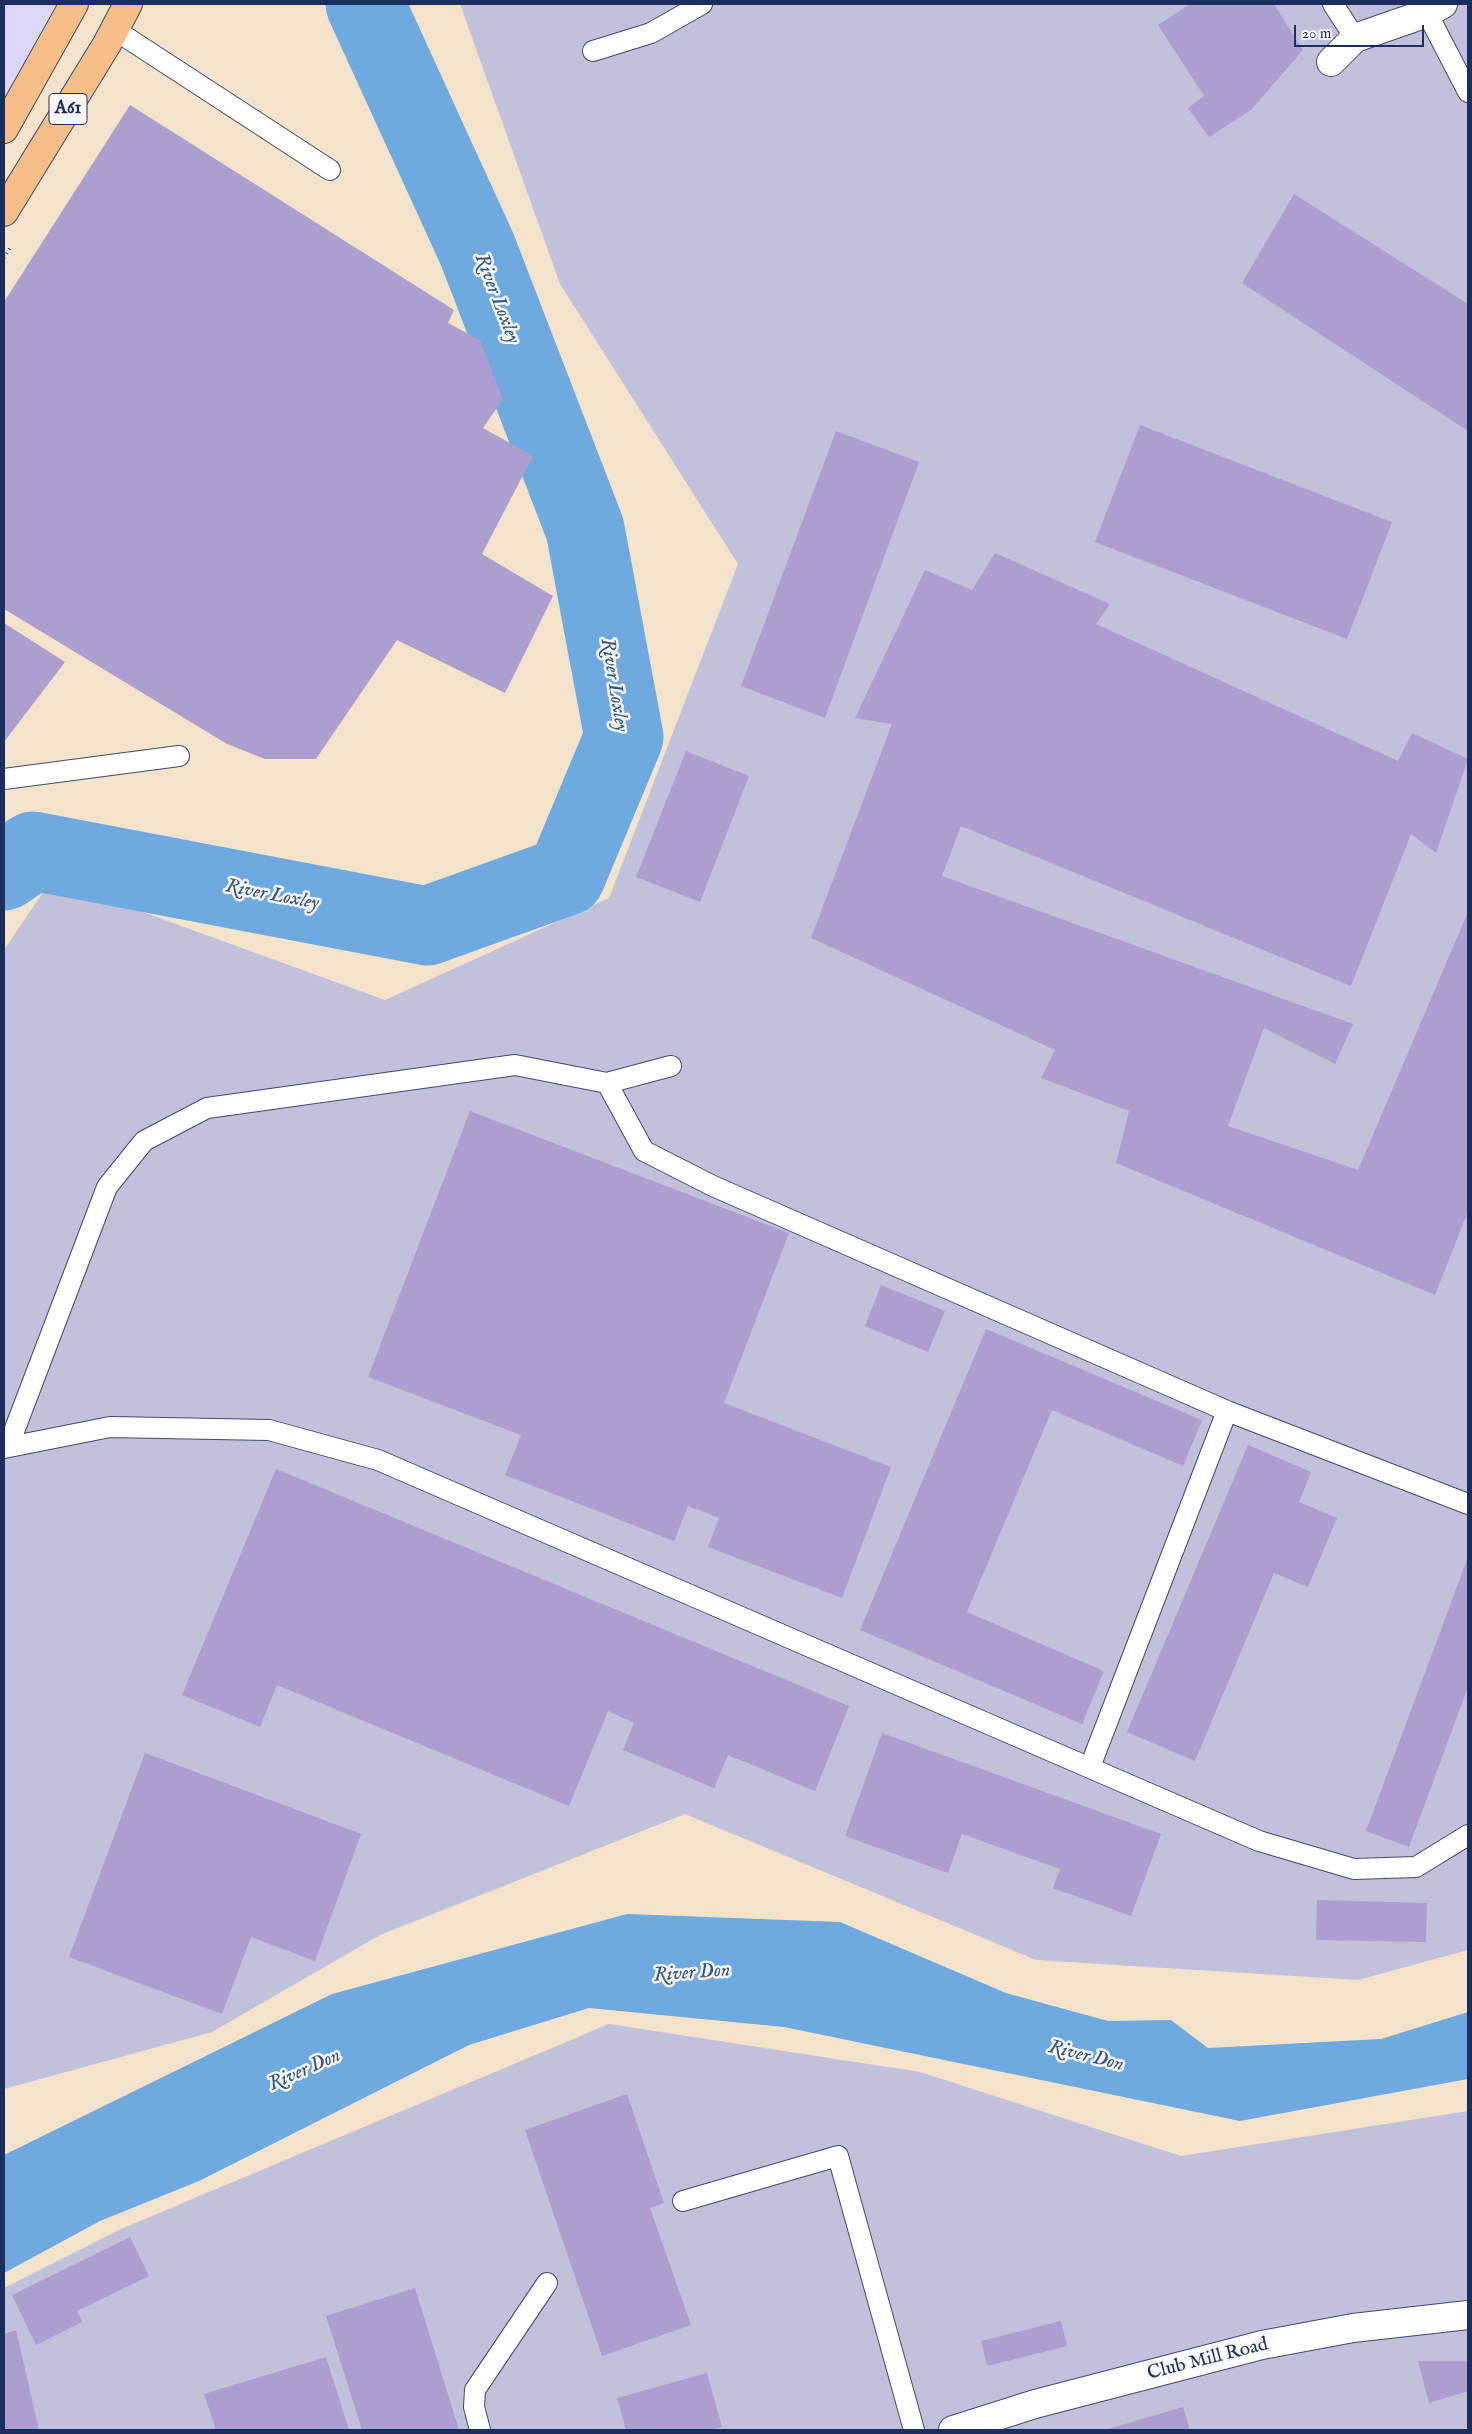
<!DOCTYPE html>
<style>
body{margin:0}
#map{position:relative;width:1472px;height:2434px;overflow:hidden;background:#f4e3cb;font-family:"IM FELL English",serif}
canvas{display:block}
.frame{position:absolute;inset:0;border:5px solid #1b2f5e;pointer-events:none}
.scale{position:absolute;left:1294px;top:25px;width:130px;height:22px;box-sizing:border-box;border:2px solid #1b2f5e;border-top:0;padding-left:6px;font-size:15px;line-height:18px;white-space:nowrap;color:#1b2f5e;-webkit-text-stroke:4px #f6f6f2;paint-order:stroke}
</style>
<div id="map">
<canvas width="1472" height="2434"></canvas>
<div class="frame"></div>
<div class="scale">20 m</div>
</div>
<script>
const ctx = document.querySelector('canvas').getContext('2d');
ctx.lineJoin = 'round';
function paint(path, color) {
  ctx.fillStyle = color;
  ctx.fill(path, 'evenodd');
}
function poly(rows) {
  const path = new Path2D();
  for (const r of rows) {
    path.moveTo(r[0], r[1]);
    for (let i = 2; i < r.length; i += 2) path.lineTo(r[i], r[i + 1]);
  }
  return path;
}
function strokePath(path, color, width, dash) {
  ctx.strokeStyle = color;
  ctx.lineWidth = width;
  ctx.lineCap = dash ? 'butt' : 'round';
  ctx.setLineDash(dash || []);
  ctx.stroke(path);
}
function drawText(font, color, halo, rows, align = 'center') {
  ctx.font = font + ' "IM FELL English",serif';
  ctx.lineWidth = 5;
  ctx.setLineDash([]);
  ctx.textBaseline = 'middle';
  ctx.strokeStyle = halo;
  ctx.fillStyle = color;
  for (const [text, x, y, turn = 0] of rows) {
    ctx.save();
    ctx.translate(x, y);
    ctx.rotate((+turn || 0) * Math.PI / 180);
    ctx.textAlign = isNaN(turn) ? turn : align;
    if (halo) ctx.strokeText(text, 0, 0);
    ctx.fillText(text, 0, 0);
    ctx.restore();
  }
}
paint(poly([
 [4,4,78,4,4,128]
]), '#ddd5f6');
paint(poly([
 [460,4,1468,4,1468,1950,1358,1980,1036,1960,685,1814,380,1935,212,2032,4,2089,4,950,52,879,385,1000,609,898,738,564,560,284],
 [609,2024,920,2072,1181,2156,1468,2111,1468,2430,4,2430,4,2288,121,2229]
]), '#c2c1dc');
paint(poly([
 [627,1914,840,1922,1006,1993,1108,2021,1171,2020,1208,2048,1381,2039,1468,2012,1468,2079,1240,2121,784,2027,589,2008,469,2045,199,2181,100,2221,4,2273,4,2155,332,1994]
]), '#6ea9df');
strokePath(poly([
 [4,871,33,851,427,926,566,876,624,737,585,529,477,249,365,4]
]), '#6ea9df', 79);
paint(poly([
 [1190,4,1274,4,1303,50,1251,110,1209,137,1188,108,1204,96,1158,25],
 [130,105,454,310,448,323,480,340,503,399,483,428,533,456,482,554,553,596,505,693,397,640,316,759,265,759,227,744,4,609,4,302],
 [1294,194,1468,304,1468,431,1242,283],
 [1140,425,1392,522,1347,639,1095,542],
 [836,431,919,462,825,718,741,686],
 [995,553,1110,604,1096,624,1398,761,1412,733,1468,759,1436,853,1411,834,1351,986,961,826,942,876,1353,1024,1335,1064,1264,1028,1228,1126,1358,1170,1468,912,1468,1211,1435,1295,1116,1163,1129,1111,1041,1078,1055,1050,811,938,892,724,855,718,925,570,972,590],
 [4,623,65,662,4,742],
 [686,751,749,776,700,902,636,877],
 [470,1111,789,1233,724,1403,891,1467,842,1598,708,1547,719,1518,688,1506,674,1541,505,1475,521,1435,368,1377],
 [881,1285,945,1311,928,1352,865,1326],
 [986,1329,1202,1420,1183,1466,1052,1410,967,1612,1104,1671,1082,1724,860,1630],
 [1248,1445,1311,1472,1299,1502,1337,1518,1308,1587,1274,1573,1195,1761,1127,1732],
 [276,1469,849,1706,815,1791,728,1755,714,1788,623,1750,634,1723,608,1711,569,1806,277,1685,260,1727,182,1695],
 [1468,1557,1468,1687,1409,1847,1366,1831],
 [882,1733,1161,1834,1131,1916,1053,1888,1060,1869,962,1834,948,1873,845,1836],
 [145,1753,361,1834,315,1961,251,1937,222,2014,69,1957],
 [1317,1900,1427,1903,1426,1942,1316,1940],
 [627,2094,664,2203,650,2208,691,2325,602,2356,525,2130],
 [130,2237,149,2276,77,2311,82,2322,36,2345,12,2295],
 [415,2288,459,2430,362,2430,326,2316],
 [1061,2321,1067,2346,987,2366,981,2341],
 [16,2330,39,2430,4,2430,4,2334],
 [326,2357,349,2430,216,2430,204,2394],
 [1418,2361,1468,2361,1468,2391,1429,2403],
 [707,2373,722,2427,710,2430,626,2430,617,2398],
 [1183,2407,1190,2430,1105,2430]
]), '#ac9ecf');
const service = poly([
 [1333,4,1355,38],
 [1427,13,1468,92],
 [115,30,330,170],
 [593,51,651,33,702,4],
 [4,779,179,756],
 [607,1083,644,1151,713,1186,1227,1411],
 [8,1447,107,1187,144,1141,207,1108,515,1065,607,1083,671,1066],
 [4,1448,110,1427,269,1430,378,1460,1259,1841,1354,1869,1416,1867,1468,1835],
 [1090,1767,1227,1411,1468,1504],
 [683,2201,838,2156,914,2430],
 [480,2430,474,2407,475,2390,547,2283]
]);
const minor = poly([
 [1331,62,1355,38,1427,13,1443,4],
 [953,2430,1035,2404,1262,2345,1353,2328,1468,2315]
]);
const trunk = poly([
 [4,129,74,4],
 [4,212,107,44,128,4]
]);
strokePath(service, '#3c4a6e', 22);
strokePath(minor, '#3c4a6e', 30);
strokePath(trunk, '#3c4a6e', 30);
strokePath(poly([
 [4,258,10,248]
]), '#3c4a6e', 3, [1, 4]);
strokePath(service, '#fff', 20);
strokePath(minor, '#fff', 28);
strokePath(trunk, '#f6be87', 28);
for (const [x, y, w] of [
 [68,109,38]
]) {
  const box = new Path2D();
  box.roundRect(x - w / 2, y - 15.5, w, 31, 4);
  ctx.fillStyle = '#f6f6f2';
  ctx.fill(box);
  strokePath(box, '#1b2f5e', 1);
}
drawText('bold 18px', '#1b2f5e', null, [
 ["A61",68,109]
]);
drawText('19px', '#1b2f5e', '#f6f6f2', [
 ["Club Mill Road",1208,2360,-14]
]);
drawText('italic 20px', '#345485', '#f6f6f2', [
 ["River Loxley",496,299,69],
 ["River Loxley",613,685,81],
 ["River Loxley",272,896,11],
 ["River Don",692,1974,-4],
 ["River Don",1086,2057,14],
 ["River Don",305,2071,-24]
]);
</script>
